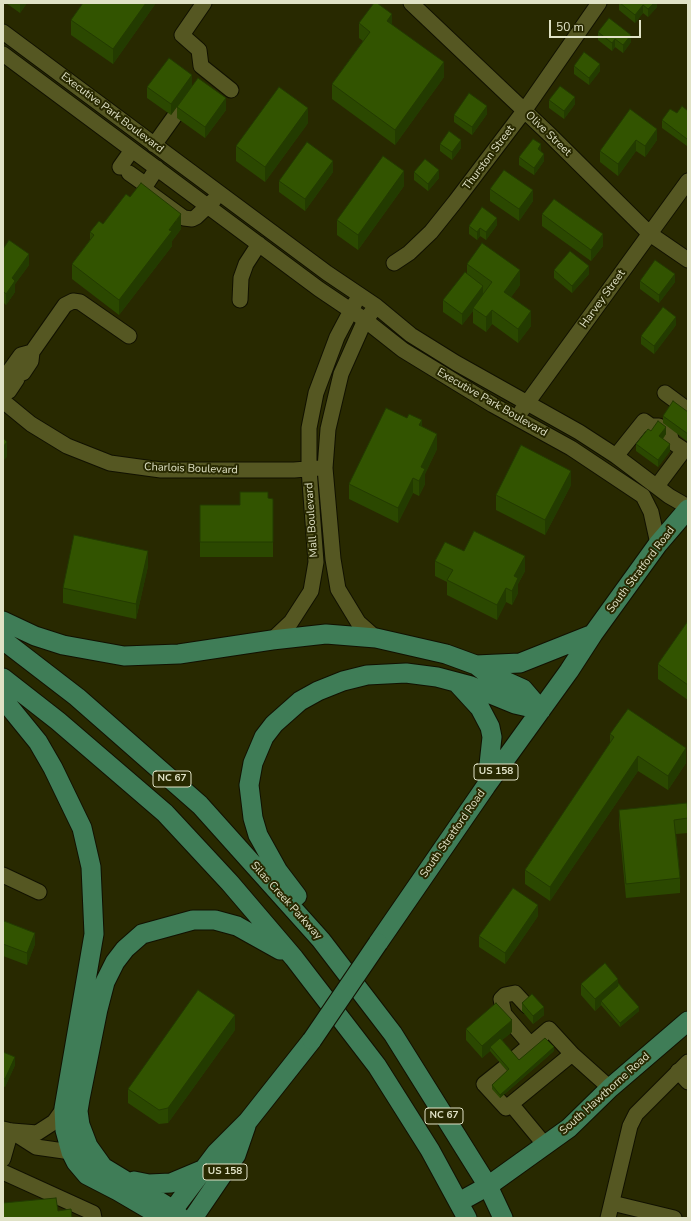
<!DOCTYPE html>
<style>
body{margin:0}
#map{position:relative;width:691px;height:1221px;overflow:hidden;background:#282900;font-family:"Nunito Sans",sans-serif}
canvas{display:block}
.frame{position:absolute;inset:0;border:4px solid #e0e2c6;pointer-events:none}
.scale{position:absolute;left:549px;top:20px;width:92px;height:18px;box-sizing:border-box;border:2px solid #e0e2c6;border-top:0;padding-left:5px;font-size:12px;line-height:14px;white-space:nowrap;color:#e0e2c6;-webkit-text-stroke:3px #282900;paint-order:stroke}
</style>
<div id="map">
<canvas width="691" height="1221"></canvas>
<div class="frame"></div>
<div class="scale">50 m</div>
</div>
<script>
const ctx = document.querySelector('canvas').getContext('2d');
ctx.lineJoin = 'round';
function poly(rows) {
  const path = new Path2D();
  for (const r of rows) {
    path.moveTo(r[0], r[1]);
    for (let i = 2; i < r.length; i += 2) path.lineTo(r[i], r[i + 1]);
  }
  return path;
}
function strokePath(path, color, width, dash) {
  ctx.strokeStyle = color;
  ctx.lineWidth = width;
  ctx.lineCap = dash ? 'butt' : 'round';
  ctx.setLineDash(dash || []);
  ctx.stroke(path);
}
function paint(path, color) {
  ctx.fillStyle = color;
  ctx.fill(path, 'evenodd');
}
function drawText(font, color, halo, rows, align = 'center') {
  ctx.font = font + ' "Nunito Sans",sans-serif';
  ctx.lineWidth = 4;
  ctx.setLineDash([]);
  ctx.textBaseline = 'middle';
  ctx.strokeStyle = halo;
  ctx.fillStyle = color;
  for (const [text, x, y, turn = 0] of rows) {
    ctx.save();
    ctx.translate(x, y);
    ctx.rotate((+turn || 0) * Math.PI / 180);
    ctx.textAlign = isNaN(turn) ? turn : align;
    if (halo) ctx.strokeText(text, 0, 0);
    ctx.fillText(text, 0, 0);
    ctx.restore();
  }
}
const minor = poly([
 [204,3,182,35,199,50,201,66,231,90],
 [411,3,549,134,650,234,688,260],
 [3,32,327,273,376,306,411,335,456,363,579,432,616,456,669,496,688,507],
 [3,54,319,289,365,320,403,350,493,405,571,448,643,496,651,512,658,544],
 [154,145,189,96],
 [120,167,132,150],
 [157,168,146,185,147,191,184,218,192,219,196,217,214,200],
 [129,173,146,185],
 [394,263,409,253,431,232,455,202,524,111,599,3],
 [240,300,241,278,246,264,259,244],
 [371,313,365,320,341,374,328,429,325,468,333,559,338,589,358,622,376,638],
 [23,373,31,361,32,352],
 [3,380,21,355,32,352,65,305,73,301,80,302,129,336],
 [665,393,688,410],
 [3,394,9,391,17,379],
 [3,401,31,424,67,446,110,463,161,470,294,470,319,468],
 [522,410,688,181],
 [616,456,644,421,651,426,659,426,670,435,672,442,684,450,657,486],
 [272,640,291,622,311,591,316,562,309,469,309,428,316,393,337,337,355,303],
 [3,875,39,892],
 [527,1006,515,993,505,995,501,999,504,1014,535,1050],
 [514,1059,549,1029,572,1054],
 [504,1068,484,1084,506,1108,511,1104],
 [678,1071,688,1082],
 [3,1129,11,1131,36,1147,71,1152],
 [12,1131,37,1133,54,1122,64,1108],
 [545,1145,511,1104,572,1054,610,1088],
 [3,1159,11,1131],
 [3,1172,93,1213,94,1218],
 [612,1203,674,1218],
 [608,1218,630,1126,636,1114,688,1062]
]);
const major = poly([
 [3,621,35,636,63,645,124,656,179,654,272,640,326,634,376,638,446,654,476,665,485,672,523,689,541,710],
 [3,640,77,697,200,805,321,940,393,1034,488,1186,503,1218],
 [476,665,520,663,593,634],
 [3,678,58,721,165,813,230,883,294,958,377,1066,430,1150,467,1218],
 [458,684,480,708,490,727,492,737,487,783],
 [3,699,38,742,53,768,82,828,91,867,94,934,64,1108,65,1130,71,1152,76,1162,87,1175,118,1191,164,1218],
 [297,896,278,871,258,835,253,818,249,785,253,763,264,737,274,724,300,701,318,691,343,681,367,675,406,673,437,677,471,686,515,704,541,710],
 [378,943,486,786,569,671,593,634,658,544,688,509],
 [134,1181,149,1184,171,1183,202,1170],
 [459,1202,488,1186,569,1128,610,1088,688,1021],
 [167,1218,216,1153,248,1121,312,1040],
 [181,1218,172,1209,103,1167,88,1146,80,1125,78,1111,80,1099,98,1009,105,982,115,962,125,949,142,934,193,920,215,920,237,926,280,950],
 [193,1218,236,1155,246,1126]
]);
strokePath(minor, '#110', 17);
strokePath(major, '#110', 21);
strokePath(minor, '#555722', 15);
strokePath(major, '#3f7d57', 19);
const majorBridge = poly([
 [312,1040,378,943]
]);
strokePath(majorBridge, '#110', 21, []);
strokePath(majorBridge, '#3f7d57', 19);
paint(poly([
 [6,3,27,3,20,13],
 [83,3,156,3,113,64,71,35,71,20],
 [619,3,657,3,657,7,648,17,643,13,635,23,619,10],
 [359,23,392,25,444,77,395,145,332,99,332,84,363,41,359,38],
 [598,32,631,42,623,53,615,47,612,51,598,40],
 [574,66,600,71,589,85,574,74],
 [192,86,226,110,205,138,177,118,177,107,171,115,147,98,147,87],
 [549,100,575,104,564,119,549,108],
 [688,111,687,146,662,128,662,120,677,113],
 [487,114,472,135,454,122,454,115],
 [308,123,265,182,236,161,236,146],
 [657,129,657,140,645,157,636,151,618,176,600,162,600,151],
 [440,144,461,148,452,160,440,151],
 [541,151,544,161,534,175,519,165,519,157],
 [333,172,305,211,279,192,279,181],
 [414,172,439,178,428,191,414,180],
 [404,186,358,250,337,235,337,220],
 [490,189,533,201,519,221,490,201],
 [130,197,181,229,172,241,172,246,119,315,72,279,72,264,90,240,90,232,103,224],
 [542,214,603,246,591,261,542,226],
 [497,225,486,240,480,236,477,240,469,234,469,226],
 [3,249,29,265,15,284,15,292,6,305,3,302],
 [467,264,520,285,511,297,531,326,518,343,492,324,486,332,473,323,473,311,462,325,443,312,443,300,467,274],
 [554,270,589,274,572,293,554,278],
 [640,281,675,282,659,303,640,289],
 [676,325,654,354,641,344,641,336],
 [688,412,688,442,663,423,663,416],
 [422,427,437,449,425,474,425,484,419,496,413,493,398,523,349,499,349,484],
 [651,431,666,434,663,439,670,451,658,467,636,451,636,444],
 [571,485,545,535,496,510,496,495],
 [268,498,273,499,273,557,200,557,200,505,240,505],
 [464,551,525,571,518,584,518,593,512,605,506,602,497,620,447,595,447,582,435,576,435,561],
 [148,566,136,619,63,603,63,588],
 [688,621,688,700,658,679,658,664],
 [610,734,686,763,668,790,638,771,550,901,525,884,525,870,610,743],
 [688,809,688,833,676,834,680,878,680,893,626,898,619,825,619,810],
 [538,916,505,964,479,947,479,936],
 [3,923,35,944,27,965,3,956],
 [618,983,639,1011,620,1027,601,1005,595,1011,581,995,581,984],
 [522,1003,544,1015,533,1024,522,1011],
 [466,1029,512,1032,502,1040,519,1060,554,1051,500,1098,492,1089,492,1085,507,1071,490,1051,482,1058,466,1040],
 [235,1030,168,1123,159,1124,128,1103,128,1089],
 [3,1052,15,1065,5,1087,3,1086]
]), '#2b4800');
paint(poly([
 [20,3,27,3,20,13],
 [146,3,156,3,113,64,113,49],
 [654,3,657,3,657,7,648,17,648,9],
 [643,5,643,13,635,23,635,15],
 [392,14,392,29,387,21],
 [631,35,631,42,623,53,623,45],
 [615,39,615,47,612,51,612,43],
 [444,62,444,77,395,145,395,130],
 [600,64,600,71,589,85,589,78],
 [192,75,192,86,171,115,171,104],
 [575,97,575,104,564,119,564,111],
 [226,98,226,110,205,138,205,127],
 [487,106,487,114,472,135,472,127],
 [308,108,308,123,265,182,265,167],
 [657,129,657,140,645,157,645,146],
 [688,137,688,145,687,146,687,139],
 [461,140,461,148,452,160,452,152],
 [636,140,636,151,618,176,618,164],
 [541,144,541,152,538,149],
 [544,154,544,161,534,175,534,168],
 [333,161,333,172,305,211,305,199],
 [439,170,439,178,428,191,428,184],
 [404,171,404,186,358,250,358,235],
 [533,190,533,201,519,221,519,209],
 [181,214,181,229,172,241,172,246,119,315,119,300],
 [497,218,497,225,486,240,486,232],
 [480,228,480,236,477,240,477,232],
 [603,234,603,246,591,261,591,250],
 [29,254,29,265,15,284,15,292,6,305,6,294,12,278],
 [589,266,589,274,572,293,572,286],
 [520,270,520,285,504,307,504,292],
 [675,274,675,282,659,303,659,295],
 [483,286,483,297,473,308,473,311,462,325,462,314],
 [492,310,492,324,486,332,486,317],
 [531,311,531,326,518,343,518,329],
 [676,317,676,325,654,354,654,346],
 [422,420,422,435,419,425],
 [666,427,666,434,659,443,659,436],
 [437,434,437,449,425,474,425,484,419,496,419,481,421,467],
 [7,442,7,457,3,461,3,447],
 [670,444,670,451,658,467,658,460],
 [571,471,571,485,545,535,545,520],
 [413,478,413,493,398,523,398,508],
 [148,551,148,566,136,619,136,604],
 [525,556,525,571,518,584,518,593,512,605,512,591,514,576],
 [506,588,506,602,497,620,497,605],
 [686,748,686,763,668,790,668,776],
 [638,756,638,771,550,901,550,887],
 [538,905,538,916,505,964,505,953],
 [35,933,35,944,27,965,27,953],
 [618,979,618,990,601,1001,601,1005,595,1011,595,999],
 [544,1007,544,1015,533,1024,533,1016],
 [639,1007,639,1011,620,1027,620,1023],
 [235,1015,235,1030,168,1123,168,1108],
 [512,1020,512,1032,491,1049,490,1047,490,1051,482,1058,482,1046],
 [554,1047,554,1051,500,1098,500,1095],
 [15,1057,15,1065,5,1087,5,1079]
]), '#233b00');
const building = poly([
 [83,3,146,3,113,49,71,20,83,3],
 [374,3,377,3,392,14,387,21,444,62,395,130,332,84,370,32,359,23,374,3],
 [620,3,654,3,648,9,643,5,635,15,620,3],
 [609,18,631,35,623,45,615,39,612,43,598,32,609,18],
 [584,52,600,64,589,78,574,66,584,52],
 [169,58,192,75,171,104,147,87,169,58],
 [198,78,226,98,205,127,177,107,198,78],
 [560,86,575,97,564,111,549,100,560,86],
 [279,87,308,108,265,167,236,146,279,87],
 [469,93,487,106,472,127,454,115,469,93],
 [682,106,688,111,688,137,687,139,662,120,670,109,677,113,682,106],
 [630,109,657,129,645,146,636,140,618,164,600,151,630,109],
 [449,131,461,140,452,152,440,144,449,131],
 [533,139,541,144,538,149,544,154,534,168,519,157,533,139],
 [307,142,333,161,305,199,279,181,307,142],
 [383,156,404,171,358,235,337,220,383,156],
 [425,159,439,170,428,184,414,172,425,159],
 [504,170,533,190,519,209,490,189,504,170],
 [141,183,181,214,169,230,172,231,119,300,72,264,94,235,90,232,99,221,103,224,126,194,130,197,141,183],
 [554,199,603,234,591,250,542,214,554,199],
 [482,207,497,218,486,232,480,228,477,232,469,226,482,207],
 [9,240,29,254,12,278,15,281,6,294,3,291,3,249,9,240],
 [482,243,520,270,504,292,531,311,518,329,492,310,486,317,473,308,492,282,467,264,482,243],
 [570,251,589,266,572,286,554,270,570,251],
 [655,260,675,274,659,295,640,281,655,260],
 [465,272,483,286,462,314,443,300,465,272],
 [663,307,676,317,654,346,641,336,663,307],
 [673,401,688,412,688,434,663,416,673,401],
 [386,408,407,418,409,414,422,420,419,425,437,434,421,467,425,469,419,481,413,478,398,508,349,484,386,408],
 [658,421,666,427,659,436,670,444,658,460,636,444,648,429,651,431,658,421],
 [3,438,7,442,3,447,3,438],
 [521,445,571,471,545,520,496,495,521,445],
 [240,492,268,492,268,498,273,499,273,542,200,542,200,505,240,505,240,492],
 [474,531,525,556,514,576,518,578,512,591,506,588,497,605,447,580,453,570,435,561,445,542,464,551,474,531],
 [74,535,148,551,136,604,63,588,74,535],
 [688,621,688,685,658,664,688,621],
 [628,709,686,748,668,776,638,756,550,887,525,870,614,737,610,734,628,709],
 [687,803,688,818,674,820,680,878,626,884,619,810,687,803],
 [513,888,538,905,505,953,479,936,513,888],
 [4,921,35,933,27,953,3,944,3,923,4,921],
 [605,963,618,979,595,999,581,984,605,963],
 [618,983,639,1007,620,1023,601,1001,618,986,618,983],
 [198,990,235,1015,168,1108,159,1110,128,1089,198,990],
 [532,994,544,1007,533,1016,522,1003,532,994],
 [496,1003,512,1020,482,1046,466,1029,496,1003],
 [500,1038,519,1060,545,1038,554,1047,500,1095,492,1085,509,1069,490,1047,500,1038],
 [3,1052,15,1057,5,1079,3,1078,3,1052],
 [56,1198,58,1211,71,1209,72,1218,3,1218,3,1203,56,1198]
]);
paint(building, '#325400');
strokePath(building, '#233b00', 1);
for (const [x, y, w] of [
 [496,772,44],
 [172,779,38],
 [444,1116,38],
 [225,1172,44]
]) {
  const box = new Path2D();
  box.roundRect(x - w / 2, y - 8, w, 16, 3);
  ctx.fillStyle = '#282900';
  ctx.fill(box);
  strokePath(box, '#e0e2c6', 1);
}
drawText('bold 10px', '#e0e2c6', null, [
 ["US 158",496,772],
 ["NC 67",172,779],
 ["NC 67",444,1116],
 ["US 158",225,1172]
]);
drawText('11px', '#e0e2c6', '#282900', [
 ["Executive Park Boulevard",112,113,37],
 ["Olive Street",548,134,44],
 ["Thurston Street",489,158,-53],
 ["Harvey Street",603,299,-54],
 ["Executive Park Boulevard",492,403,30],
 ["Charlois Boulevard",191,469,2],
 ["Mall Boulevard",312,520,-94],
 ["South Stratford Road",641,570,-53],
 ["South Stratford Road",453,834,-55],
 ["Silas Creek Parkway",286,901,48],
 ["South Hawthorne Road",605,1094,-42]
]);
</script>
